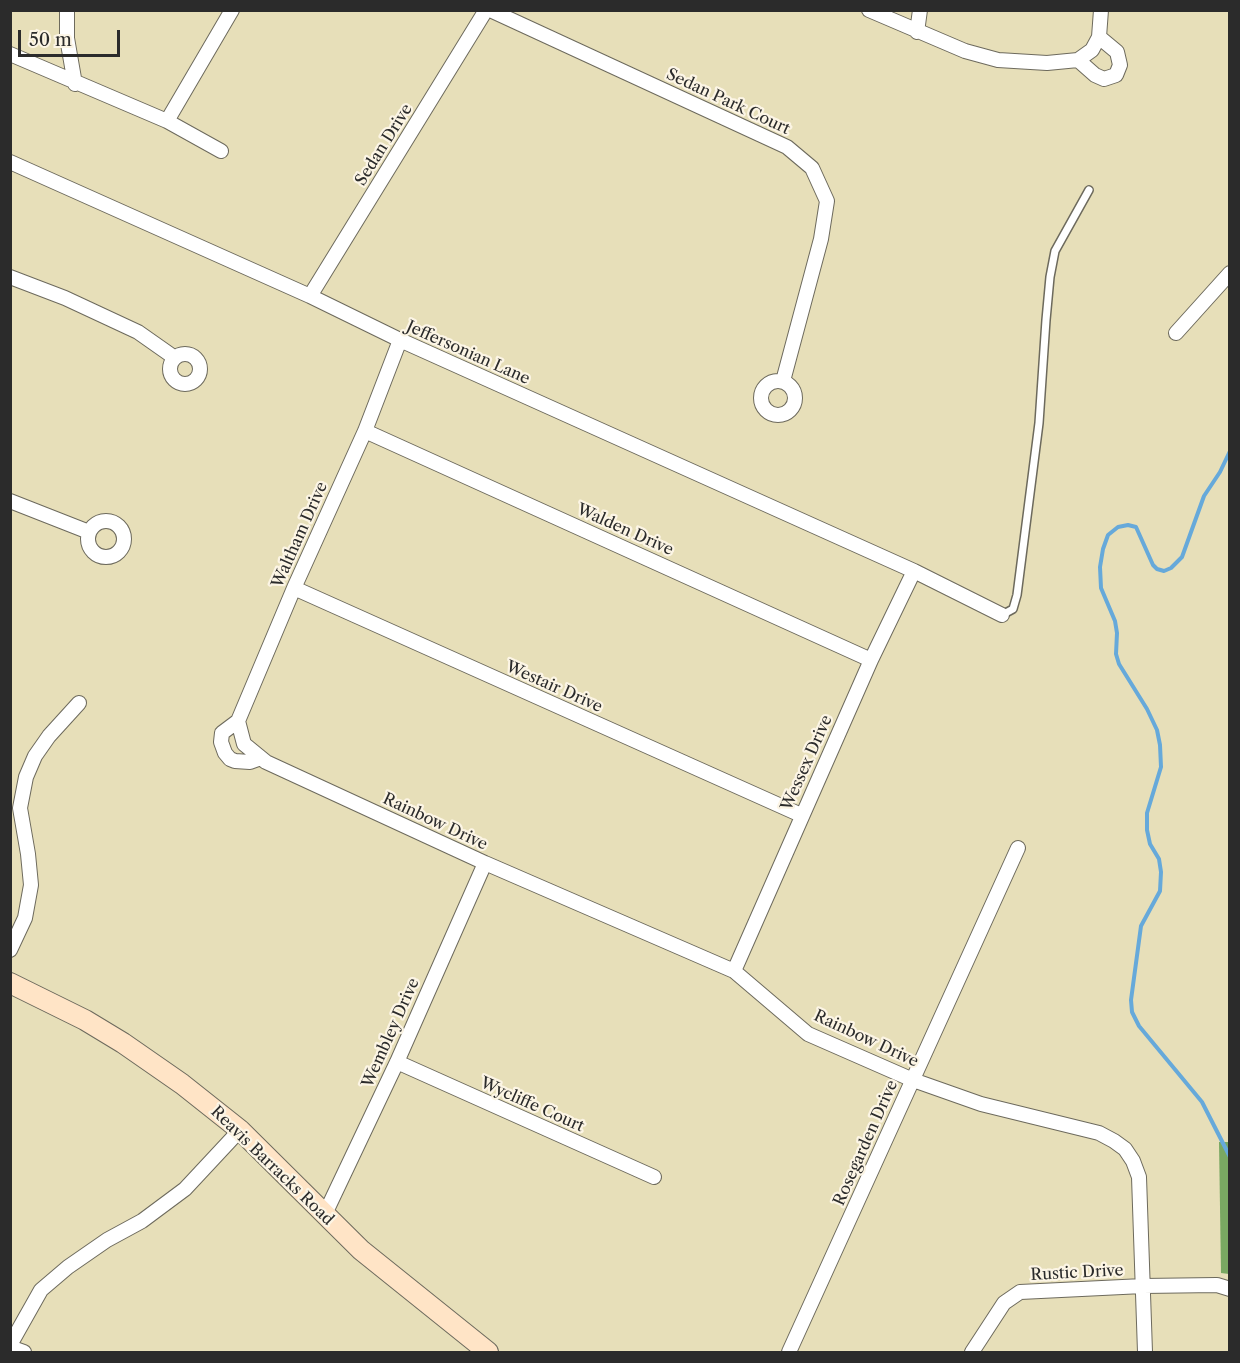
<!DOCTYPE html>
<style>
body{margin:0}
#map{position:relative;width:1240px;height:1363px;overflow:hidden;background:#e7dfb9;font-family:"Libre Caslon Text",serif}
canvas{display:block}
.frame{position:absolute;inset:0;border:12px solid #2b2b2b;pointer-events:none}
.scale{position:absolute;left:18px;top:30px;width:102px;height:27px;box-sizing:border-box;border:3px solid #2b2b2b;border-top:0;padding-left:8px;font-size:18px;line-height:21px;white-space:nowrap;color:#2b2b2b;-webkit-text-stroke:4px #fcf5e5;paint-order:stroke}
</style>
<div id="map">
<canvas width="1240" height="1363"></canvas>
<div class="frame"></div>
<div class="scale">50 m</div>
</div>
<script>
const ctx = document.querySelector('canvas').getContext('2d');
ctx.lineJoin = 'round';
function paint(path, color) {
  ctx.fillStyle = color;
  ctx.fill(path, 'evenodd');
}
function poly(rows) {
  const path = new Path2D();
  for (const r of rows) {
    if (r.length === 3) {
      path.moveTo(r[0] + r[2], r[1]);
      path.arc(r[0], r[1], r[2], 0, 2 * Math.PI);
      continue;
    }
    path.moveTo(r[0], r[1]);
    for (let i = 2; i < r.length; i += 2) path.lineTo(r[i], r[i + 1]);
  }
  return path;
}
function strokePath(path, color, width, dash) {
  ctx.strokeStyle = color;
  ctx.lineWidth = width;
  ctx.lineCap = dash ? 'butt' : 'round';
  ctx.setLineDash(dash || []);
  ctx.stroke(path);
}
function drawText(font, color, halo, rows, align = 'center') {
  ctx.font = font + ' "Libre Caslon Text",serif';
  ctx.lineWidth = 4.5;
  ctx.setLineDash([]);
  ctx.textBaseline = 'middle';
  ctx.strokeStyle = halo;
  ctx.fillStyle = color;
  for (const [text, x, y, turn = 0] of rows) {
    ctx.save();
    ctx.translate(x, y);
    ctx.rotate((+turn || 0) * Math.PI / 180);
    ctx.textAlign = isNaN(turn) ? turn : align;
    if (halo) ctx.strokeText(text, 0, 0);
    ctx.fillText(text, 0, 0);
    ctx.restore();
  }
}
paint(poly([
 [1219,1142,1229,1142,1229,1274,1221,1273]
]), '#79a862');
strokePath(poly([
 [1230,451,1220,472,1204,496,1182,557,1171,568,1164,571,1157,569,1153,565,1136,527,1128,525,1118,527,1108,535,1103,549,1100,567,1101,588,1115,621,1117,633,1116,654,1119,664,1147,709,1157,730,1160,745,1161,767,1147,813,1147,830,1150,844,1159,859,1161,872,1160,891,1141,926,1131,1000,1132,1012,1139,1026,1202,1102,1230,1157]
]), '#66a9da', 4);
const service = poly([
 [1002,615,1013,609,1017,595,1039,423,1046,320,1050,277,1055,251,1089,190]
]);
const minor = poly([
 [67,10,67,38,75,84],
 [490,10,787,147,812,168,827,201,821,239,783,381],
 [869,10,965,51,998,60,1047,63,1078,60,1092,50,1099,37,1101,10],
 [917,32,920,10],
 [10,54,167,121,221,151],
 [1078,60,1095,75,1104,79,1116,75,1120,65,1117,52,1099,37],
 [167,121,232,10],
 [10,162,310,296,400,340,914,571,1002,615],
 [10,277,65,298,138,332,175,358],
 [310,296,486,10],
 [1176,333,1230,273],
 [400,340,365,431,294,588,238,721,244,744,266,762,485,863,734,971,808,1034,913,1080,981,1104,1099,1133,1114,1141,1125,1149,1133,1161,1139,1177,1145,1352],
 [185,369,15],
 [778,398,17],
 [365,431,871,660],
 [10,501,89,532],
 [106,539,18],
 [294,588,801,815],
 [238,721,222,733,221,742,225,753,230,759,235,761,250,762,261,758],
 [10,950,25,918,31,885,28,854,20,808,26,777,35,756,49,736,79,703],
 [734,971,871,660,914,571],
 [397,1062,654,1177],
 [324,1216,397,1062,485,863],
 [10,1345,41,1290,68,1267,107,1240,142,1221,185,1189,240,1130],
 [10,1347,24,1352],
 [789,1352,1018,848],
 [972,1352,1004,1303,1020,1292,1143,1286,1217,1285,1230,1289]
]);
const secondary = poly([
 [10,983,85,1020,123,1043,182,1084,240,1130,361,1250,488,1352]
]);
strokePath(service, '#6d6a5d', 10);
strokePath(minor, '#6d6a5d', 16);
strokePath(secondary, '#6d6a5d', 22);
strokePath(service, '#fff', 7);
strokePath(minor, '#fff', 14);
strokePath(secondary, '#ffe4c6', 20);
drawText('16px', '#2b2b2b', '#fcf5e5', [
 ["Sedan Park Court",728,102,25],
 ["Sedan Drive",384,145,-58],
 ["Jeffersonian Lane",468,353,24],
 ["Walden Drive",625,530,24],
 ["Waltham Drive",300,535,-66],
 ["Westair Drive",554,687,24],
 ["Wessex Drive",807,763,-66],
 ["Rainbow Drive",435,822,25],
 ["Wembley Drive",391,1033,-66],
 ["Rainbow Drive",866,1039,25],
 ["Wycliffe Court",532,1105,24],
 ["Rosegarden Drive",866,1143,-66],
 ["Reavis Barracks Road",272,1166,44],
 ["Rustic Drive",1077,1273,-3]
]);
</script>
